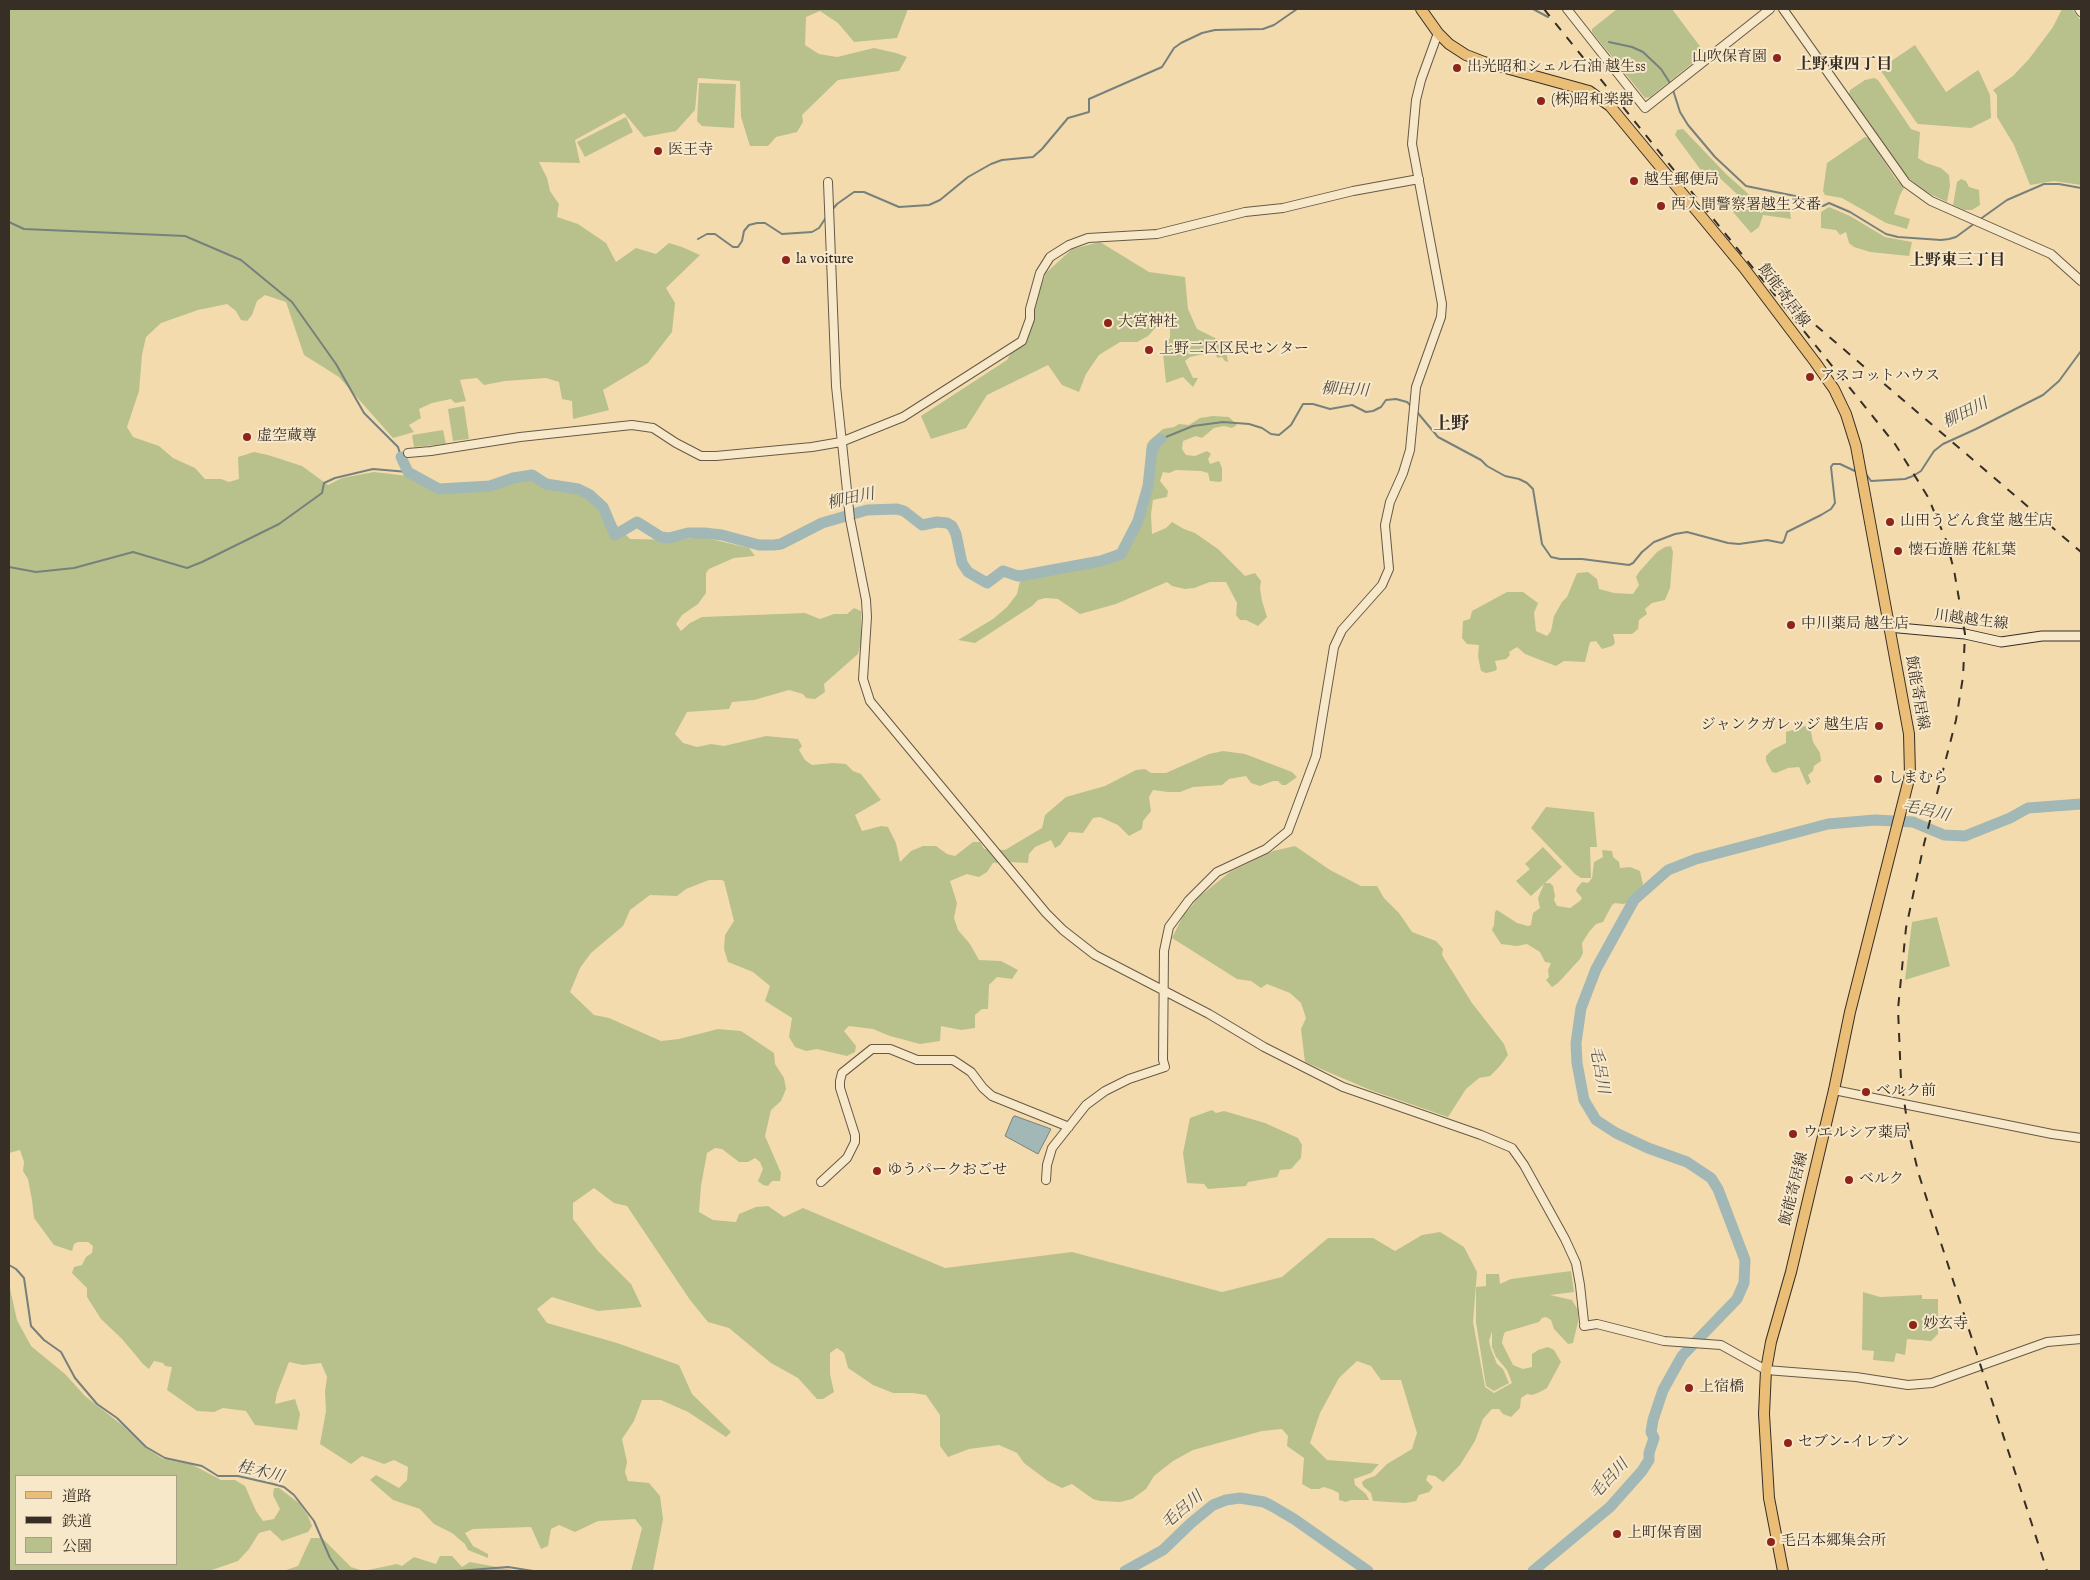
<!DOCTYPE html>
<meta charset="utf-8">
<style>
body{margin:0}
#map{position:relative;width:2090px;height:1580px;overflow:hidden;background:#f4dbae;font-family:"IM FELL English","Noto Serif JP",serif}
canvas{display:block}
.frame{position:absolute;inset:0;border:10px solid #372e25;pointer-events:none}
.legend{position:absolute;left:15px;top:1475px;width:162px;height:90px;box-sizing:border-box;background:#f8e8ca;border:1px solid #ab9e88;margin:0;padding:6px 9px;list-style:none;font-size:15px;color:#372e25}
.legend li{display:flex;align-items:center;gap:10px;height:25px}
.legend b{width:25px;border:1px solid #ab9e88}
</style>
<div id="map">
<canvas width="2090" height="1580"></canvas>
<div class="frame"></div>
<ul class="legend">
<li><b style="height:6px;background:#eabe77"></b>道路</li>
<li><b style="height:6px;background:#372e25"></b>鉄道</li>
<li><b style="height:14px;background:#b8c18c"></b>公園</li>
</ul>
</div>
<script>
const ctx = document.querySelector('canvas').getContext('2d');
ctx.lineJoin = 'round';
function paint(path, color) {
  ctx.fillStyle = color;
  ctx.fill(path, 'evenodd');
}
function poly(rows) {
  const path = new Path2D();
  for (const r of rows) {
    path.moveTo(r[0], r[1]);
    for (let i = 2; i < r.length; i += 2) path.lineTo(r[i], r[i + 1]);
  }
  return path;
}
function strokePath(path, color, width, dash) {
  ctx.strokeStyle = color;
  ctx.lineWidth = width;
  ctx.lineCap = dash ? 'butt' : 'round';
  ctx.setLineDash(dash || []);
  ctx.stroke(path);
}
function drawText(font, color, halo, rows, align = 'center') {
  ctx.font = font + ' "IM FELL English","Noto Serif JP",serif';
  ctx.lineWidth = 4;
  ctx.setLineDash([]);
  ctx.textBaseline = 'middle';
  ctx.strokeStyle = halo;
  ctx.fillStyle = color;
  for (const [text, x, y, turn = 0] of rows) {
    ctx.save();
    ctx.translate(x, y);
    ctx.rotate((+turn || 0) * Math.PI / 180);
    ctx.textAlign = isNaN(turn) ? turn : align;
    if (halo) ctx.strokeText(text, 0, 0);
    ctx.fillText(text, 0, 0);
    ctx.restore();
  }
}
paint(poly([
 [9,9,908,9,897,38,854,42,838,23,820,11,806,17,805,45,819,54,837,57,874,48,896,53,907,57,899,71,838,80,802,115,803,122,797,132,776,137,768,146,750,146,741,117,740,81,698,78,695,110,676,131,644,137,624,113,575,140,580,163,539,162,547,178,550,191,559,204,557,217,578,224,606,243,616,262,636,248,656,254,669,243,682,247,700,255,666,288,675,303,672,332,648,363,603,390,609,410,573,419,572,401,562,399,559,382,546,378,505,381,484,385,477,378,467,379,460,380,466,401,455,403,451,399,432,403,419,409,421,418,409,425,414,432,393,438,339,377,304,355,286,302,265,295,257,301,252,315,247,321,241,320,236,311,227,304,198,310,161,323,146,337,142,355,139,391,127,427,133,437,159,446,173,458,195,468,205,479,221,479,229,482,239,479,238,457,254,452,268,455,302,466,328,485,342,478,374,472,408,476,438,492,493,489,524,477,536,478,546,486,573,490,587,495,630,539,679,540,702,537,749,548,755,556,734,558,709,569,706,573,706,593,698,604,682,615,676,624,681,631,690,623,702,617,805,613,820,619,834,614,847,614,854,608,861,611,861,642,858,654,824,684,825,692,815,699,806,698,803,694,789,690,754,700,732,702,729,709,687,712,675,734,683,743,697,747,711,744,724,746,766,736,798,739,802,746,799,750,805,760,812,765,833,763,846,764,853,771,861,774,881,800,855,815,862,831,881,826,888,827,896,843,900,862,911,851,923,846,936,846,947,854,955,856,973,842,980,842,984,849,1005,850,1042,828,1045,815,1066,797,1105,786,1136,770,1145,769,1151,773,1166,773,1209,754,1223,751,1245,754,1292,772,1297,777,1286,785,1282,785,1278,781,1273,781,1260,786,1251,783,1246,776,1229,779,1222,785,1193,787,1180,792,1168,792,1153,790,1149,797,1151,811,1143,821,1142,829,1129,836,1118,825,1100,817,1093,818,1083,833,1069,832,1060,845,1055,848,1051,840,1035,847,1029,854,1028,863,1009,862,993,863,987,872,979,877,967,874,950,881,957,903,954,918,958,930,970,944,979,960,1001,961,1018,970,1012,979,997,977,989,985,988,1009,982,1009,975,1015,975,1028,961,1030,941,1026,940,1041,920,1044,890,1036,873,1029,849,1026,844,1031,856,1046,855,1052,847,1056,817,1049,806,1051,795,1047,789,1037,792,1018,765,1001,770,986,753,972,728,962,724,949,725,935,734,921,724,881,721,880,709,880,686,889,677,896,650,895,630,910,623,926,591,953,580,968,570,992,594,1015,609,1018,661,1041,679,1039,718,1029,741,1031,774,1053,775,1064,784,1078,786,1089,781,1101,771,1110,765,1136,781,1173,780,1181,772,1181,768,1186,763,1185,758,1181,763,1169,760,1162,755,1158,748,1162,739,1162,722,1149,715,1148,707,1153,701,1186,699,1212,713,1220,736,1222,739,1214,756,1207,768,1206,784,1217,803,1208,945,1268,1072,1252,1222,1292,1282,1277,1328,1238,1373,1238,1395,1251,1422,1235,1440,1232,1464,1247,1477,1272,1473,1322,1485,1387,1494,1393,1512,1383,1507,1370,1496,1357,1492,1347,1492,1331,1489,1341,1491,1349,1497,1364,1503,1369,1509,1383,1494,1391,1486,1386,1476,1322,1476,1287,1486,1286,1486,1274,1499,1274,1500,1284,1511,1279,1571,1271,1574,1292,1550,1295,1572,1300,1578,1310,1578,1322,1573,1343,1568,1344,1554,1329,1551,1320,1546,1317,1542,1318,1539,1322,1505,1332,1503,1337,1502,1343,1513,1365,1523,1369,1532,1367,1532,1354,1538,1350,1548,1347,1554,1350,1561,1362,1547,1388,1540,1392,1532,1395,1527,1394,1521,1398,1520,1408,1511,1417,1503,1414,1499,1409,1492,1409,1483,1419,1475,1441,1460,1465,1443,1482,1435,1476,1428,1475,1426,1480,1433,1487,1429,1492,1419,1495,1416,1501,1406,1503,1373,1501,1371,1493,1363,1486,1362,1482,1366,1479,1375,1476,1387,1464,1412,1449,1417,1433,1401,1380,1381,1380,1371,1366,1357,1361,1339,1378,1320,1413,1310,1443,1327,1460,1379,1464,1371,1473,1354,1479,1355,1485,1366,1494,1369,1500,1351,1500,1346,1502,1339,1500,1339,1493,1333,1490,1324,1487,1319,1489,1311,1489,1302,1484,1304,1458,1287,1446,1288,1436,1282,1429,1262,1431,1193,1450,1173,1461,1154,1476,1146,1489,1132,1499,1120,1502,1100,1501,1093,1499,1072,1484,1062,1488,1048,1481,1024,1463,1017,1453,999,1445,969,1449,948,1457,940,1446,940,1415,926,1395,913,1393,893,1393,873,1385,848,1368,844,1353,837,1348,830,1353,830,1374,834,1392,823,1399,817,1399,798,1378,771,1363,729,1328,708,1322,690,1300,627,1206,614,1203,594,1188,573,1203,573,1219,598,1251,631,1284,642,1307,598,1311,552,1297,537,1309,547,1323,617,1343,679,1365,692,1394,731,1432,726,1437,688,1412,661,1400,642,1400,634,1421,622,1439,627,1462,625,1472,628,1481,649,1483,660,1496,663,1519,653,1571,631,1571,642,1528,635,1519,598,1521,575,1532,559,1525,551,1529,548,1546,541,1549,531,1527,473,1529,465,1533,473,1546,488,1554,488,1558,468,1550,465,1544,452,1533,434,1524,420,1509,393,1500,370,1480,376,1475,399,1488,407,1480,408,1467,394,1460,384,1464,362,1456,351,1464,320,1444,326,1411,325,1392,327,1377,321,1363,303,1365,289,1362,277,1393,275,1404,295,1399,300,1414,297,1430,255,1425,246,1411,223,1408,214,1412,197,1411,167,1390,172,1367,165,1366,163,1363,154,1361,149,1369,143,1364,122,1339,101,1319,87,1297,87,1288,72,1273,74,1267,82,1265,86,1257,92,1253,93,1246,88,1242,78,1242,74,1244,72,1251,54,1245,34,1218,32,1200,28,1179,23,1171,24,1162,20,1150,9,1153],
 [1617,9,1672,9,1705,53,1650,97,1645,98,1592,32,1592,29],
 [2062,9,2072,9,2081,21,2081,185,2054,181,2030,185,2014,145,1997,117,1997,95,1993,90,2013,76,2029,59,2053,27],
 [1915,45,1946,92,1978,70,1980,73,1990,95,1991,118,1971,128,1918,124,1916,122,1881,71,1881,68],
 [1874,78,1878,80,1911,129,1920,132,1918,158,1926,163,1941,168,1949,175,1950,186,1947,202,1922,190,1902,172,1849,94,1850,90,1865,80],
 [699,83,736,84,734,128,702,126,697,121],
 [626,117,633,132,585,157,577,142],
 [1683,129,1726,174,1753,198,1762,203,1787,207,1790,212,1791,219,1763,215,1759,227,1751,233,1727,205,1738,195,1710,169,1706,171,1700,169,1675,135,1677,130],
 [1865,137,1869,138,1895,178,1904,188,1900,195,1894,214,1910,219,1907,229,1886,223,1842,198,1825,195,1823,191,1827,163],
 [1961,179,1966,181,1969,187,1979,190,1980,205,1972,210,1964,210,1953,205,1957,182],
 [1829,207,1850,216,1885,237,1912,242,1909,256,1870,252,1854,247,1849,243,1846,232,1840,235,1836,230,1821,228,1821,212],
 [1100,242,1149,272,1185,277,1188,309,1197,329,1221,341,1226,350,1228,362,1225,361,1222,357,1218,358,1213,352,1190,357,1185,361,1193,378,1198,378,1193,387,1183,377,1166,383,1163,353,1165,349,1163,344,1170,338,1170,329,1160,323,1148,336,1137,342,1120,342,1099,355,1086,374,1079,392,1062,385,1048,365,987,395,966,428,931,439,921,416,1007,360,1026,327,1046,273,1072,249],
 [464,406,469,439,453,441,448,409],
 [1213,416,1229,417,1237,425,1232,428,1224,426,1214,428,1202,438,1196,436,1183,441,1182,449,1186,455,1195,456,1207,451,1211,454,1208,459,1210,464,1219,461,1222,468,1222,481,1220,482,1210,481,1208,473,1201,471,1176,470,1169,473,1163,472,1160,481,1168,491,1167,497,1153,500,1151,514,1152,534,1166,528,1172,522,1184,529,1195,533,1218,549,1245,576,1255,573,1261,581,1260,588,1262,601,1267,617,1258,626,1246,620,1240,620,1236,615,1237,603,1226,582,1210,582,1194,588,1185,589,1172,586,1167,582,1116,604,1080,614,1058,599,1045,598,1038,600,1032,606,975,643,958,640,993,619,1007,607,1017,594,1020,581,1099,564,1122,557,1126,550,1124,544,1134,523,1139,503,1150,491,1150,482,1145,471,1147,444,1150,440,1163,429,1174,427,1179,424,1189,425,1200,418],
 [443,430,446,444,414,447,412,435],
 [1671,546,1673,552,1670,588,1665,600,1652,603,1645,609,1647,614,1639,620,1638,629,1632,634,1613,634,1615,643,1612,646,1602,649,1596,641,1590,642,1585,662,1564,661,1556,666,1525,654,1517,647,1509,652,1510,655,1506,659,1495,661,1497,669,1495,671,1486,673,1481,671,1478,656,1479,645,1467,644,1462,638,1463,621,1470,619,1472,611,1507,592,1523,592,1538,603,1534,613,1536,631,1547,636,1551,631,1554,616,1562,602,1567,597,1577,573,1588,572,1597,579,1599,589,1614,593,1633,594,1639,585,1636,577,1639,572,1657,552,1665,547],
 [1805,726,1810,727,1813,742,1820,753,1821,761,1814,766,1813,771,1808,775,1811,782,1807,785,1799,767,1788,768,1776,773,1772,772,1766,761,1766,756,1772,750,1786,743,1786,732],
 [1546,807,1594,812,1597,847,1590,847,1591,878,1581,878,1575,874,1531,828],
 [1295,846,1330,870,1361,886,1377,886,1384,898,1399,913,1412,932,1436,941,1443,949,1442,955,1472,1003,1504,1044,1508,1055,1500,1066,1490,1076,1479,1078,1466,1089,1448,1117,1370,1090,1305,1062,1301,1029,1306,1018,1301,1003,1290,993,1267,984,1261,988,1251,981,1237,979,1172,938,1183,916,1200,896,1230,872,1273,851],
 [1543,847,1562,867,1545,883,1550,883,1553,886,1555,896,1554,900,1557,906,1570,908,1580,901,1582,898,1576,891,1577,888,1582,882,1588,883,1592,878,1594,862,1603,857,1602,850,1612,851,1613,857,1619,862,1620,868,1630,867,1640,871,1643,884,1638,892,1627,903,1623,904,1615,903,1612,905,1603,922,1596,924,1589,932,1582,943,1583,953,1580,959,1558,983,1552,987,1546,980,1549,977,1548,970,1551,963,1545,962,1540,952,1527,944,1517,946,1501,944,1492,930,1494,925,1495,912,1497,910,1517,923,1528,926,1531,925,1533,913,1540,908,1538,898,1544,884,1531,896,1516,881,1530,869,1525,864],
 [1937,917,1950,966,1905,980,1912,922],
 [1212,1110,1216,1113,1224,1111,1265,1123,1298,1138,1302,1145,1301,1158,1291,1169,1280,1170,1277,1177,1248,1182,1246,1186,1208,1189,1204,1184,1187,1183,1183,1153,1190,1118],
 [9,1284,17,1320,31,1346,65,1374,85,1396,122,1425,146,1448,163,1459,191,1464,221,1480,235,1480,245,1486,256,1511,263,1521,274,1519,280,1509,273,1495,274,1488,279,1488,299,1503,308,1516,312,1526,308,1532,282,1541,270,1530,259,1533,249,1549,238,1561,209,1571,9,1571],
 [16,1476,176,1476,176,1564,16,1564],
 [1863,1292,1880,1297,1922,1295,1922,1299,1938,1299,1938,1334,1931,1341,1907,1339,1905,1355,1896,1353,1894,1362,1873,1360,1874,1351,1862,1350],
 [311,1538,322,1538,351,1567,363,1571,397,1564,402,1566,414,1557,436,1564,440,1556,452,1556,462,1567,470,1562,518,1571,283,1571,298,1566]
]), '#b8c18c');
const water = poly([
 [1015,1116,1051,1129,1038,1154,1005,1136,1013,1117,1015,1116]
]);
paint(water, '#a1b8b6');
strokePath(water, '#77817c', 1);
strokePath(poly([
 [1533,9,1548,17],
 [1609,42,1632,47,1643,52,1661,69,1670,83],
 [1673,90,1680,112,1688,125,1715,157,1746,186,1810,199,1815,205,1823,206,1829,203,1850,212,1886,234,1898,237,1941,240,1949,239,1956,237,1975,223],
 [832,210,837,204,854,192,864,192,899,207,929,205,940,200,968,177,991,164,1002,160,1033,157,1042,149,1068,118,1089,112,1089,99,1162,67,1174,48,1181,43,1202,33,1215,30,1263,29,1274,25,1297,9],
 [1979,220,2007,200,2044,184,2059,184,2081,188],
 [9,222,24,229,185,236,241,260,292,302,336,364,364,413,398,447,401,457],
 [698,239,707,234,715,234,733,247,738,247,742,241,744,231,749,225,757,223,765,223,782,234,812,232,819,228,827,216],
 [1417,412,1438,437,1481,460,1487,466,1505,476,1519,479,1527,483,1533,489,1542,544,1551,557,1560,559,1582,559,1629,565,1633,563,1642,552,1654,542,1675,534,1687,532,1728,543,1739,544,1767,540,1782,543,1784,541,1787,532,1821,515,1831,509,1835,503,1831,467,1833,464,1840,464,1857,472],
 [1161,439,1193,426,1223,422,1249,424,1262,428,1271,434,1279,435,1291,425,1303,404,1313,404,1330,409,1352,405,1366,412,1373,411,1381,407,1386,400,1396,399,1407,402,1412,407],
 [1866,474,1871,481,1905,479,1913,476,1921,471,1934,451,1943,444,1976,429,2043,395,2059,381,2081,351],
 [9,567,36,572,74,568,133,552,187,568,202,562,279,524,322,493,324,483,335,478,373,469,408,472],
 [9,1265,16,1269,24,1278,31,1326,44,1340,61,1352,75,1378,97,1404,117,1418,146,1447,165,1458,202,1466,218,1476,238,1476,273,1484,284,1487,294,1495,314,1521,330,1558,339,1571],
 [457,1571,508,1567,533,1571]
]), '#77817c', 2);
strokePath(poly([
 [401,457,408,472,439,489,490,486,513,478,532,475,546,484,578,489,590,495,603,507,615,535,637,522,661,537,669,538,688,533,704,533,722,535,759,545,774,545,781,544,822,523,867,510,897,509,904,511,922,525,937,522,947,523,952,526,956,534,962,563,968,572,987,583,1003,571,1018,576,1025,575,1101,561,1121,554,1138,521,1148,486,1152,449,1156,443,1161,439],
 [1125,1571,1163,1550,1191,1523,1213,1505,1226,1500,1240,1498,1264,1502,1272,1506,1294,1519,1368,1571],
 [1533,1571,1610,1507,1642,1471,1649,1460,1649,1453,1654,1438,1651,1432,1653,1420,1663,1390,1682,1356,1737,1299,1744,1283,1745,1260,1718,1189,1711,1178,1687,1162,1648,1148,1616,1133,1596,1120,1584,1100,1577,1063,1576,1043,1581,1008,1596,969,1634,900,1668,870,1696,859,1828,824,1875,820,1913,822,1944,835,1965,836,2010,818,2028,808,2081,804]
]), '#a1b8b6', 11);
const tertiary = poly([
 [1567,9,1645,108,1770,9],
 [1783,9,1906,183,1931,201,2051,254,2081,281],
 [2079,9,2081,12],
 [828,182,836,386,850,519,866,600,867,617,863,679,870,701,1046,913,1063,930,1095,955,1209,1014,1264,1047,1343,1087,1481,1135,1512,1148,1524,1165,1565,1239,1576,1263,1580,1285,1584,1322],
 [408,453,431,451,520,437,632,425,653,428,676,443,701,456,716,456,812,447,841,442,903,417,1022,341,1030,319,1030,309,1040,273,1050,257,1069,245,1088,238,1157,234,1245,212,1283,208,1353,191,1419,179],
 [1834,1090,2052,1134,2081,1138],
 [1046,1180,1047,1165,1052,1148,1086,1105,1105,1091,1129,1079,1165,1067,1163,1060,1164,951,1169,927,1189,900,1217,872,1266,849,1288,831,1316,756,1334,647,1342,630,1382,585,1389,569,1385,525,1390,502,1403,473,1410,450,1416,387,1441,317,1442,304,1412,144,1416,100,1421,80,1438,33],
 [821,1182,847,1158,855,1142,855,1135,840,1088,840,1081,842,1073,872,1049,890,1049,917,1060,953,1060,971,1072,983,1088,992,1096,1069,1127],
 [1584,1326,1597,1324,1664,1341,1721,1345,1766,1370,1856,1377,1908,1385,1932,1383,2047,1342,2081,1339]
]);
const secondary = poly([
 [1888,627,1965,634,2001,642,2042,636,2081,636]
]);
const primary = poly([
 [1421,9,1438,33,1449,44,1466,55,1484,62,1589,91,1610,106,1744,268,1815,362,1834,389,1846,414,1856,446,1909,734,1910,775,1850,1012,1834,1090,1791,1272,1771,1342,1766,1370,1764,1414,1769,1498,1783,1571]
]);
strokePath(tertiary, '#665947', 10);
strokePath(secondary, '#372e25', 11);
strokePath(primary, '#372e25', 12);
strokePath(tertiary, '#f8e8ca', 8);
strokePath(secondary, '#f8e8ca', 9);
strokePath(primary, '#eabe77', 10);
strokePath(poly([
 [1544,9,1895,444,1928,497,1946,540,1954,570,1965,634,1963,677,1956,720,1924,844,1906,928,1898,1009,1901,1080,1909,1134,1919,1175,2047,1571],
 [1777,288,1813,323,2081,552]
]), '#372e25', 2, [9, 9]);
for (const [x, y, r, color] of [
 [1777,58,5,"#8f2418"],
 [1457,68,5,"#8f2418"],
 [1541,101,5,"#8f2418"],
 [658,151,5,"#8f2418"],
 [1634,181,5,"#8f2418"],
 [1661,206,5,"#8f2418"],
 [786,260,5,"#8f2418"],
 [1108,323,5,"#8f2418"],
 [1149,350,5,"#8f2418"],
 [1810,377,5,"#8f2418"],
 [247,437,5,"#8f2418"],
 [1890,522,5,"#8f2418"],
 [1898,551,5,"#8f2418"],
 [1791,625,5,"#8f2418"],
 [1879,726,5,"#8f2418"],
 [1878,779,5,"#8f2418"],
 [1866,1092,5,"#8f2418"],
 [1793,1134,5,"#8f2418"],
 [877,1171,5,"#8f2418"],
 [1849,1180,5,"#8f2418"],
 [1913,1325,5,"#8f2418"],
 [1689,1388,5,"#8f2418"],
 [1788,1443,5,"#8f2418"],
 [1617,1534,5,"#8f2418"],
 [1771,1542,5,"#8f2418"]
]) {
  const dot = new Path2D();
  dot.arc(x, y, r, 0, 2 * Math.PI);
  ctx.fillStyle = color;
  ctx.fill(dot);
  strokePath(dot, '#f8e8ca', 2);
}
drawText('15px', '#372e25', '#f8e8ca', [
 ["山吹保育園",1767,58,"right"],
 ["出光昭和シェル石油 越生ss",1467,68],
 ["(株)昭和楽器",1551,101],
 ["医王寺",668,151],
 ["越生郵便局",1644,181],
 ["西入間警察署越生交番",1671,206],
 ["la voiture",796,260],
 ["大宮神社",1118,323],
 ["上野二区区民センター",1159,350],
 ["アスコットハウス",1820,377],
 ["虚空蔵尊",257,437],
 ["山田うどん食堂 越生店",1900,522],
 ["懐石遊膳 花紅葉",1908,551],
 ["中川薬局 越生店",1801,625],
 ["ジャンクガレッジ 越生店",1869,726,"right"],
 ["しまむら",1888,779],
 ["ベルク前",1876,1092],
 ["ウエルシア薬局",1803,1134],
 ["ゆうパークおごせ",887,1171],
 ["ベルク",1859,1180],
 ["妙玄寺",1923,1325],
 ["上宿橋",1699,1388],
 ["セブン-イレブン",1798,1443],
 ["上町保育園",1627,1534],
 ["毛呂本郷集会所",1781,1542]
], 'left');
drawText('15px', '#372e25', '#f8e8ca', [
 ["飯能寄居線",1783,296,53],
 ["川越越生線",1971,621,7],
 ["飯能寄居線",1916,693,80],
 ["飯能寄居線",1795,1189,-76]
]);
drawText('bold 16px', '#372e25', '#f8e8ca', [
 ["上野東四丁目",1844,66],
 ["上野東三丁目",1957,262]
]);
drawText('italic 16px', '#525049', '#f8e8ca', [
 ["柳田川",1345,391,3],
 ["柳田川",1966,414,-26],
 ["柳田川",851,500,-12],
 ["毛呂川",1926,812,13],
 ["毛呂川",1598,1070,80],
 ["桂木川",260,1473,14],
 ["毛呂川",1610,1480,-47],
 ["毛呂川",1183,1511,-40]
]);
drawText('bold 18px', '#372e25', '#f8e8ca', [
 ["上野",1451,425]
]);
</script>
